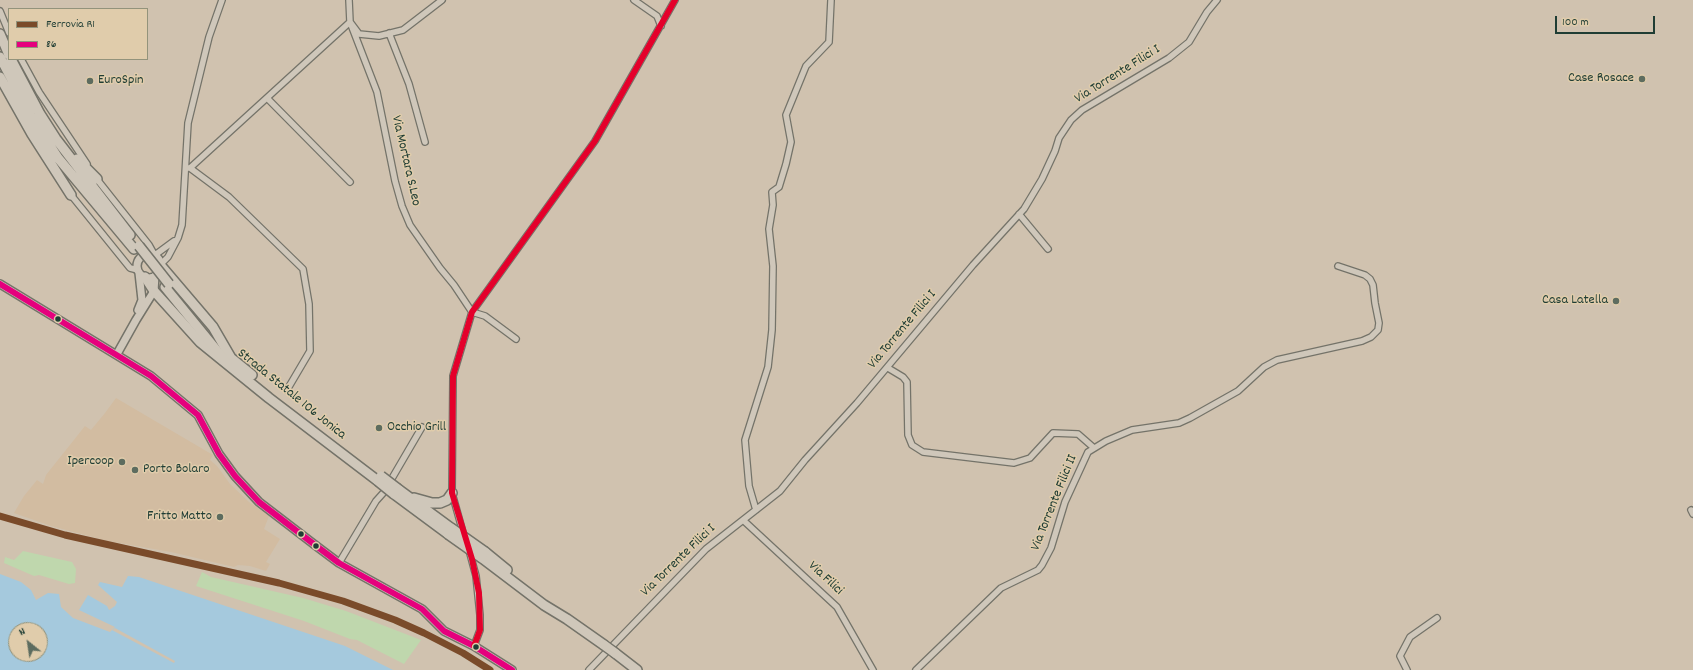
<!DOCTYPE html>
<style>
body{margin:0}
#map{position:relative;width:1693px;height:670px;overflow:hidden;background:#d0c2af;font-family:Dekko,sans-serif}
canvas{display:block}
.legend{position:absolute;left:8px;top:8px;width:140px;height:52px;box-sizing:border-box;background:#e0ccab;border:1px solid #93937b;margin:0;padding:5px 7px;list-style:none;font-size:12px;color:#1f3d34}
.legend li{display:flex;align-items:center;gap:8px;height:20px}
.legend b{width:20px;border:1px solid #93937b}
.north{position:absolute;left:8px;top:622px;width:40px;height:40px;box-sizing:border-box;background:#e0ccab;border:1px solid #93937b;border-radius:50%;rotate:330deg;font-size:11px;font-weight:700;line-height:16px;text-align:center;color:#1f3d34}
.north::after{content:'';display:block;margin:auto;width:14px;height:18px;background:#5d6c5f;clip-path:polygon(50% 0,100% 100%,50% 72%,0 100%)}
.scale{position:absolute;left:1555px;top:16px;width:100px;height:18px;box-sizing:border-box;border:2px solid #1f3d34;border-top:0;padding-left:5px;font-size:12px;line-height:14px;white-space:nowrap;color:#1f3d34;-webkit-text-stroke:3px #e0ccab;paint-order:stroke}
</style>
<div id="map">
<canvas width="1693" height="670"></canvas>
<ul class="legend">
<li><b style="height:5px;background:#7a4b2a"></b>Ferrovia R1</li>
<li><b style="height:5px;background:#e5007d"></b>86</li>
</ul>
<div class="north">N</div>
<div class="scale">100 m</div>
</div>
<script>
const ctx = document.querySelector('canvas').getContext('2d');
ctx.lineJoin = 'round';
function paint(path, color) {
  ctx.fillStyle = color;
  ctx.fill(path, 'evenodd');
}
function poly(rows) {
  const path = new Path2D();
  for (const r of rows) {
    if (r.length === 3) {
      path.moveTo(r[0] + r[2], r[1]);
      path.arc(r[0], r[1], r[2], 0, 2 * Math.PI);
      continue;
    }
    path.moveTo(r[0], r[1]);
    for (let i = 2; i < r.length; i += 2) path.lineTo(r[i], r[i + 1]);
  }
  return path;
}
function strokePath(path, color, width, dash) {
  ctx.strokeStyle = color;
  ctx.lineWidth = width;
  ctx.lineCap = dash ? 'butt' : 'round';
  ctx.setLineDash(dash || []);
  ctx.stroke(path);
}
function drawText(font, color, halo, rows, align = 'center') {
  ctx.font = font + ' Dekko,sans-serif';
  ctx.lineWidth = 3;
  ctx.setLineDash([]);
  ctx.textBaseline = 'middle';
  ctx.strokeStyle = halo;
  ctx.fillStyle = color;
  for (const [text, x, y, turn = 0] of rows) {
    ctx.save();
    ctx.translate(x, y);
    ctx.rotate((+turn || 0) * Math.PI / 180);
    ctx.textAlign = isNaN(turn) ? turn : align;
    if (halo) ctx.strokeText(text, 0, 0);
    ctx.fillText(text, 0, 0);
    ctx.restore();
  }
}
paint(poly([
 [116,398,213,455,210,460,217,466,230,484,249,502,269,516,264,529,280,539,266,562,270,564,266,571,250,566,238,565,234,567,171,552,108,541,51,526,14,513,24,496,37,480,43,484,46,475,85,426,91,430,105,413]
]), '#d2bca1');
paint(poly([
 [23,551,72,562,76,569,75,583,69,584,39,575,34,576,4,563,5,557,14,560],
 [202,572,211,577,303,598,346,611,421,640,404,664,357,640,350,639,304,621,196,586]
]), '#bfd7ad');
paint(poly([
 [0,574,21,582,31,590,36,600,48,593,59,594,61,607,73,618,110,632,115,627,79,610,88,595,107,606,109,610,115,606,117,602,98,585,100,582,122,587,128,576,139,577,345,646,393,670,0,670],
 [16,630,40,630,40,654,16,654]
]), '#a5c9dd');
paint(poly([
 [115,628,175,661,174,663,112,630]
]), '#d0c2af');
const minor = poly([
 [349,0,350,22,377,92,395,181,402,206,410,225,440,268,454,285,472,312,485,316,516,339],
 [634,0,657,16,661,26],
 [0,11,9,33],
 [389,33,409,84,425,142],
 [21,59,39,92,87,164],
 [267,98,350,182],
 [186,168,190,168,350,22,359,34,379,36,403,30,442,0],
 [190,168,229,197,303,269,309,304,310,351,287,390],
 [96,178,149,245,154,254],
 [71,195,130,268,138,270],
 [1019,214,1048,249],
 [155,255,174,241],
 [161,264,168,257,178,238,182,225,188,123,209,37,222,0],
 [888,368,903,377,907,382,908,435,912,445,923,452,1014,463,1030,458,1053,433,1078,434,1094,448],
 [391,480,422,427],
 [756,510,749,486,745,440,768,367,772,330,773,266,769,229,773,205,772,192,779,187,786,164,791,142,786,115,806,66,829,42,831,0],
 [1691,510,1693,514],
 [743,520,837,607,873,670],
 [464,536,452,493,453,376,472,312,595,141,675,0],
 [469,550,476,576,480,615,480,630,474,646],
 [339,563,376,501,385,491],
 [589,670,706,549,780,491,805,460,857,403,973,265,1024,209,1042,179,1055,151,1059,138,1071,120,1082,110,1169,58,1189,42,1207,12,1217,0],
 [916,670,1001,588,1038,570,1042,565,1051,548,1065,502,1088,452,1106,441,1132,430,1179,423,1190,418,1238,391,1264,367,1277,360,1362,341,1371,337,1378,330,1379,323,1375,303,1373,285,1370,279,1365,275,1338,266],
 [1407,670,1400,656,1410,637,1437,618]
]);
const tertiary = poly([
 [149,266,12],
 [0,284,151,376,198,415,219,454,235,476,259,502,315,545,339,563,422,609,444,631,474,646,512,670],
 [138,310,142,300,139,273],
 [117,354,136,320,154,291,155,276]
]);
const primary = poly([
 [161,266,213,327,231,358,252,375],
 [145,277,154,291,200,342,269,398,378,481],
 [398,489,451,528],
 [394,494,448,534],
 [414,498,432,503,440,503,447,500,452,493],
 [485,552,507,570],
 [482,558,544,605,567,619,604,645],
 [615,653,637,670]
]);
const trunk = poly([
 [0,34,9,55],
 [0,57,32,118,58,158,134,249],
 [11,59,40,114,56,139,130,235],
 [0,77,32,134,71,195],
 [77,159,97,179],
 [165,287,227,363]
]);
strokePath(minor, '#747369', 8);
strokePath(tertiary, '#747369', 10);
strokePath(primary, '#747369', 12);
strokePath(trunk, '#747369', 12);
strokePath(minor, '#cfc7ba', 5.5);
strokePath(tertiary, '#cfc7ba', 7);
strokePath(primary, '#cfc7ba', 9);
strokePath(trunk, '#cfc7ba', 9);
const primaryBridge = poly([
 [381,476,398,489],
 [378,481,394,494],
 [451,528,485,552],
 [448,534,482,558],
 [604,645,615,653]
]);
const trunkBridge = poly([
 [139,246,169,284]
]);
strokePath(primaryBridge, '#747369', 12, []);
strokePath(trunkBridge, '#747369', 12, []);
strokePath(primaryBridge, '#cfc7ba', 9);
strokePath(trunkBridge, '#cfc7ba', 9);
strokePath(poly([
 [0,284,151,376,198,415,219,454,235,476,259,502,315,545,339,563,422,609,444,631,474,646,512,670]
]), '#e5007d', 6);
strokePath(poly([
 [474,646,480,630,479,593,472,559,452,493,453,376,472,312,595,141,675,0]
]), '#e4002b', 6);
strokePath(poly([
 [0,516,65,535,279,583,343,601,395,620,424,633,463,653,490,670]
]), '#7a4b2a', 7);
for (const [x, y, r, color] of [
 [1642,79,4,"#5d6c5f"],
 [90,81,4,"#5d6c5f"],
 [1616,301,4,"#5d6c5f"],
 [58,319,3.5,"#1f3d34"],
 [379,428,4,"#5d6c5f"],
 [122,462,4,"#5d6c5f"],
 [135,470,4,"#5d6c5f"],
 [220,517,4,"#5d6c5f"],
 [301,534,3.5,"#1f3d34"],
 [316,546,3.5,"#1f3d34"],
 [476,647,3.5,"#1f3d34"]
]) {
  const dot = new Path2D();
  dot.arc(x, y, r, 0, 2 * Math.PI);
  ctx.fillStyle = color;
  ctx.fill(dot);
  strokePath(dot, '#e0ccab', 1.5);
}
drawText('14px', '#1f3d34', '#e0ccab', [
 ["Via Torrente Filici I",1118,75,-32],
 ["Via Mortara S.Leo",405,161,77],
 ["Via Torrente Filici I",903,330,-50],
 ["Strada Statale 106 Jonica",291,395,39],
 ["Via Torrente Filici II",1055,503,-68],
 ["Via Torrente Filici I",679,561,-44],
 ["Via Filici",825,579,43]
]);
drawText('14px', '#1f3d34', '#e0ccab', [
 ["Case Rosace",1634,79],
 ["EuroSpin",98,81,"left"],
 ["Casa Latella",1608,301],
 ["Occhio Grill",387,428,"left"],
 ["Ipercoop",114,462],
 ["Porto Bolaro",143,470,"left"],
 ["Fritto Matto",212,517]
], 'right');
</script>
